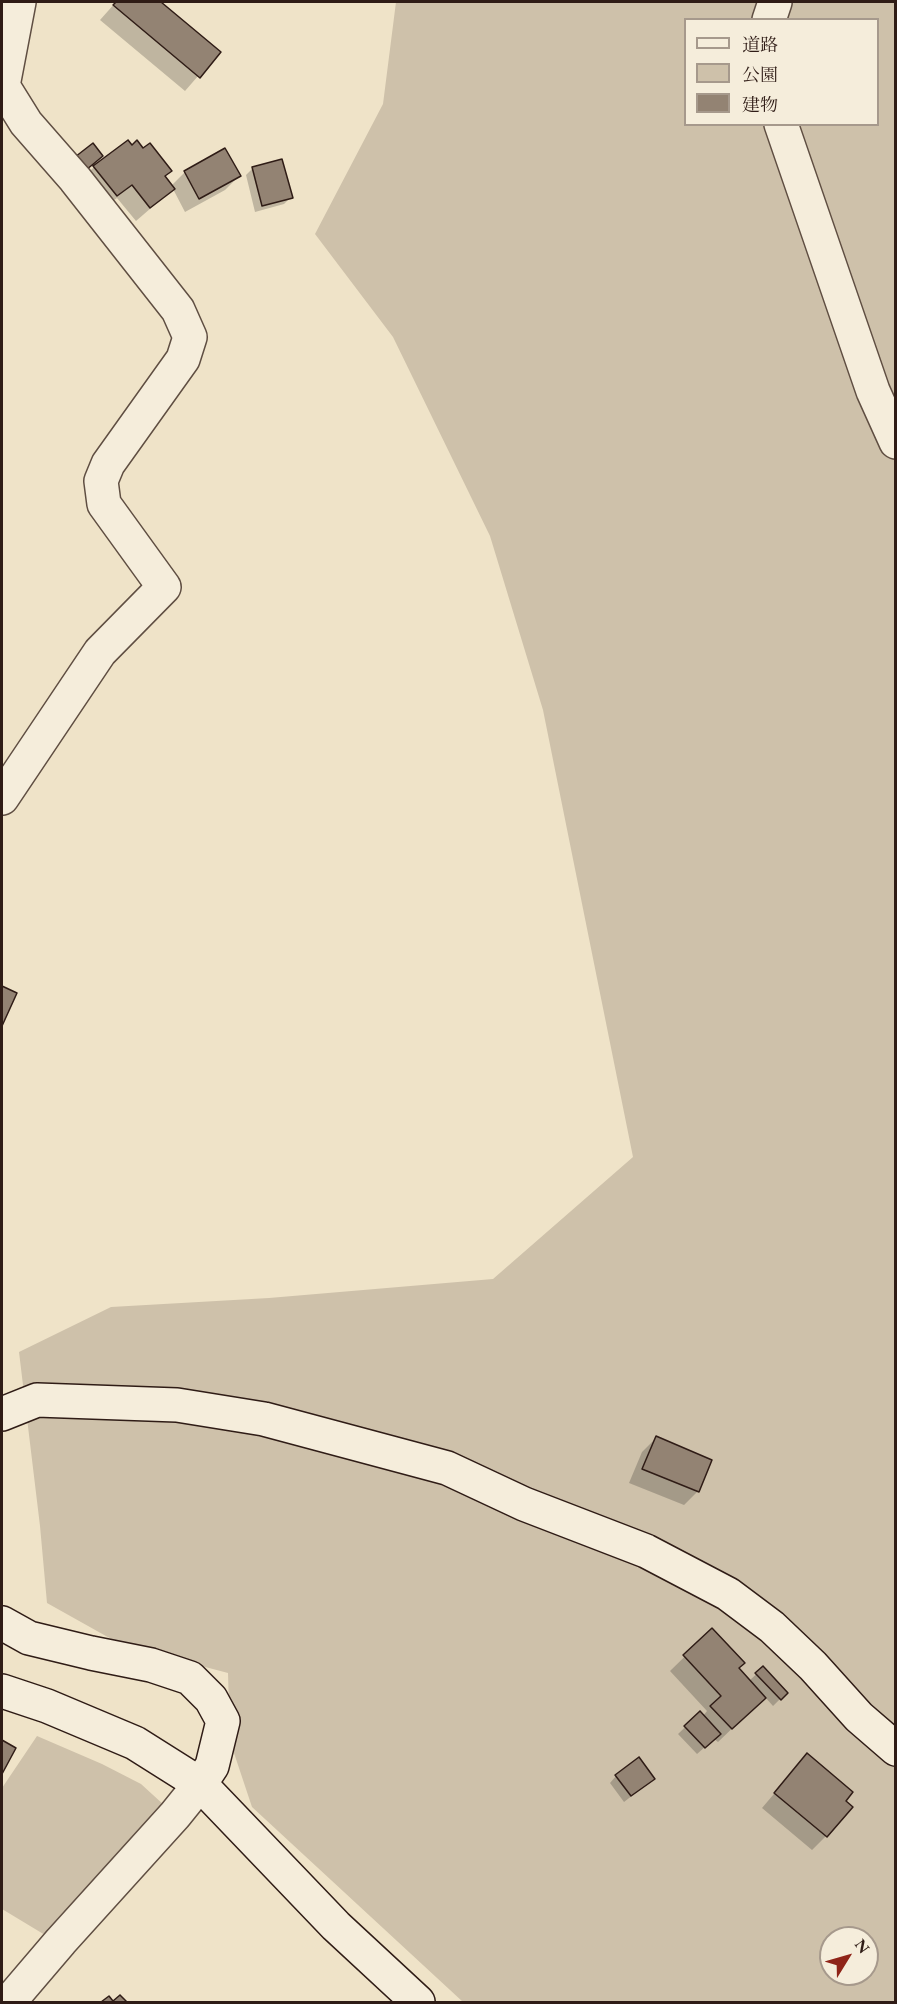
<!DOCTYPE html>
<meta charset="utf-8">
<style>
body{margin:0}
#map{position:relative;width:897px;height:2004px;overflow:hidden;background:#efe3c8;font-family:"EB Garamond","Noto Serif JP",serif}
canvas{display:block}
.frame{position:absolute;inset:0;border:3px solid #2f1c16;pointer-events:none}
.legend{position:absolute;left:684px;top:18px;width:195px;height:108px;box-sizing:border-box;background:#f5eddb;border:2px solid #a6998c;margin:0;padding:8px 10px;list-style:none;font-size:18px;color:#2f1c16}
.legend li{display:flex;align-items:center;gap:12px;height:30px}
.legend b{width:30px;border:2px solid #a6998c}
.north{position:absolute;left:819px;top:1926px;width:60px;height:60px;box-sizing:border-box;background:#f5eddb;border:2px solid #a6998c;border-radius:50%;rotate:53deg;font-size:16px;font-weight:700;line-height:24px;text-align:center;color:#2f1c16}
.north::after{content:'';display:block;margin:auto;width:21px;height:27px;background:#8f2418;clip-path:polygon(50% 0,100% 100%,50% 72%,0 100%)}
</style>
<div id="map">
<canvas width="897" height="2004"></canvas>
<div class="frame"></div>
<ul class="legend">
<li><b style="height:8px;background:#f5eddb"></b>道路</li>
<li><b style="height:16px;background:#cec1aa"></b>公園</li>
<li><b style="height:16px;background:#938373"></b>建物</li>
</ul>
<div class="north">N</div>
</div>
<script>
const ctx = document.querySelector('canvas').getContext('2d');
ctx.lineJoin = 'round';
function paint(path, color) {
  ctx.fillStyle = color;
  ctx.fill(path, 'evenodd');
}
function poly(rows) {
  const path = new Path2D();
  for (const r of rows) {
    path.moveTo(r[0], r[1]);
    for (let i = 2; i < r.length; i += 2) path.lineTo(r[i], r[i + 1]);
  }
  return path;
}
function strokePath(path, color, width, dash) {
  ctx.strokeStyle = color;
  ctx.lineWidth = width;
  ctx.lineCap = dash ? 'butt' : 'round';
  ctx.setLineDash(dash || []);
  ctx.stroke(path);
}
paint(poly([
 [396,2,895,2,895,2002,463,2002,252,1807,230,1741,228,1673,122,1645,47,1603,40,1526,19,1352,111,1307,269,1298,493,1279,633,1157,543,710,490,536,393,337,315,234,383,104],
 [686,20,878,20,878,124,686,124],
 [831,1938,867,1938,867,1974,831,1974],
 [37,1736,102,1764,141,1784,164,1805,50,1938,2,1909,2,1788]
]), '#cec1aa');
paint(poly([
 [116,2,159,2,219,52,185,91,100,20],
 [94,167,164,177,171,186,185,172,239,176,225,190,185,212,173,189,136,221,117,198,102,209,80,181],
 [253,168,291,197,284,204,255,212,246,175],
 [656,1438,698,1491,684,1505,629,1483,642,1452],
 [712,1630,737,1669,749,1681,763,1668,786,1693,773,1706,765,1697,718,1742,714,1739,697,1754,678,1734,700,1713,703,1716,707,1711,670,1671],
 [807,1755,844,1801,826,1836,812,1850,762,1808],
 [616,1776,646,1785,624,1802,610,1783]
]), '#0003');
const building = poly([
 [116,2,161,2,221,52,200,78,113,5,116,2],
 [128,140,132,145,137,140,143,148,150,143,172,171,165,176,175,189,150,208,132,185,117,196,93,166,128,140],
 [93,143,103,156,86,170,75,157,93,143],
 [225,148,241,176,199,199,184,171,225,148],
 [282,159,293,198,262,206,252,167,282,159],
 [2,986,17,993,2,1026,2,986],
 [656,1436,712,1460,699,1492,642,1469,656,1436],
 [712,1628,745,1663,739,1668,766,1698,732,1729,710,1706,721,1696,683,1655,712,1628],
 [763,1666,788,1693,781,1700,755,1673,763,1666],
 [700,1711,721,1734,705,1748,684,1726,700,1711],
 [2,1740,16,1748,2,1774,2,1740],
 [807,1753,853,1792,846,1801,853,1807,827,1837,774,1793,807,1753],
 [639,1757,655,1779,631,1796,615,1775,639,1757],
 [120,1995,127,2002,101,2002,109,1996,113,2001,120,1995]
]);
paint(building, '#938373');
strokePath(building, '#2f1c16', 1.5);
const street = poly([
 [769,20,775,2],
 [781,124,873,391,896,442],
 [2,798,100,652,164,587,104,504,101,481,108,464,183,359,190,337,178,310,75,179,26,123,3,86,19,2],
 [9,2002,61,1941,175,1815,200,1784]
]);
const secondary = poly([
 [2,1414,37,1400,177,1405,264,1419,447,1468,524,1504,646,1551,728,1594,772,1627,813,1666,859,1717,896,1749],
 [2,1623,29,1638,91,1653,151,1665,190,1678,211,1699,223,1721,212,1766,200,1784],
 [2,1691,47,1706,135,1743,200,1784,336,1926,418,2002]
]);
strokePath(street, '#5f4e42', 36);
strokePath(secondary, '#2f1c16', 36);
strokePath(street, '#f5eddb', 33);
strokePath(secondary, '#f5eddb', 33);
</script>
